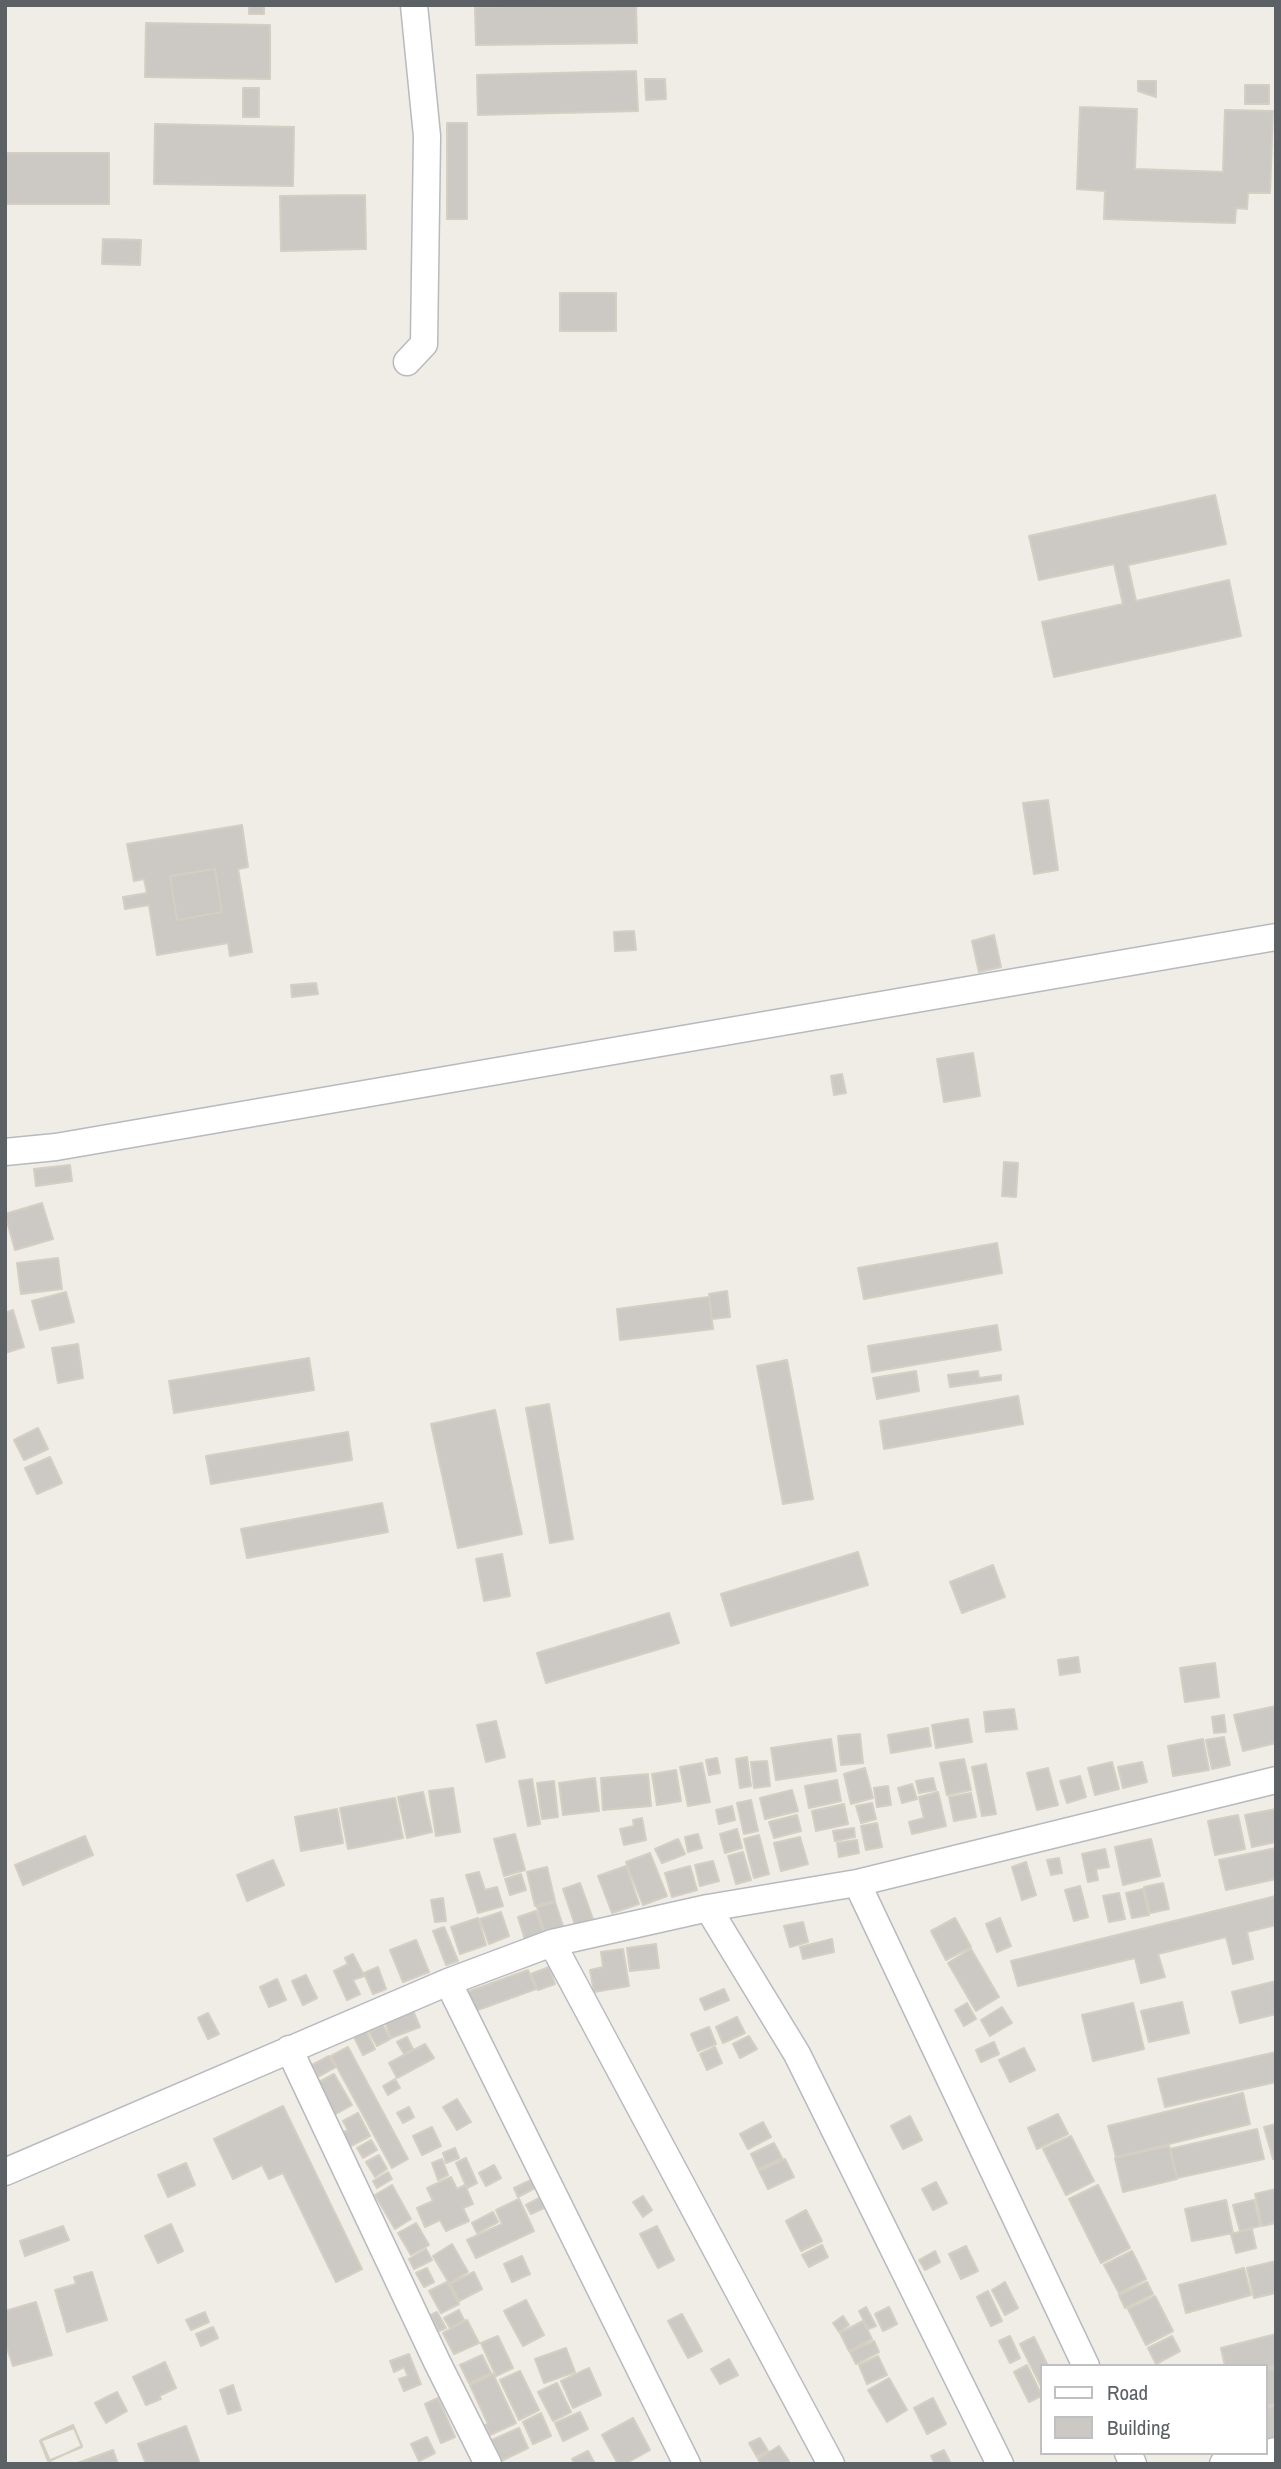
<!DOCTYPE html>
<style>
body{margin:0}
#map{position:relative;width:1281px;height:2469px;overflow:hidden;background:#efede5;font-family:"Archivo Narrow",sans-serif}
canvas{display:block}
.frame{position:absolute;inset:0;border:7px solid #5c6165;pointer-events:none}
.legend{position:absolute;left:1040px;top:2364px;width:228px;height:91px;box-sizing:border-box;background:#fff;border:2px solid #bec0c1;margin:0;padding:9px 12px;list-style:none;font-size:21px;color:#5c6165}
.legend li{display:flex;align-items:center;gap:14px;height:35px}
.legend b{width:35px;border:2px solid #bec0c1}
</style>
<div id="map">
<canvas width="1281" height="2469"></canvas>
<div class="frame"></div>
<ul class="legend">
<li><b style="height:9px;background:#fff"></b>Road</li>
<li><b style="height:19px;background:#ccc9c4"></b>Building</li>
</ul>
</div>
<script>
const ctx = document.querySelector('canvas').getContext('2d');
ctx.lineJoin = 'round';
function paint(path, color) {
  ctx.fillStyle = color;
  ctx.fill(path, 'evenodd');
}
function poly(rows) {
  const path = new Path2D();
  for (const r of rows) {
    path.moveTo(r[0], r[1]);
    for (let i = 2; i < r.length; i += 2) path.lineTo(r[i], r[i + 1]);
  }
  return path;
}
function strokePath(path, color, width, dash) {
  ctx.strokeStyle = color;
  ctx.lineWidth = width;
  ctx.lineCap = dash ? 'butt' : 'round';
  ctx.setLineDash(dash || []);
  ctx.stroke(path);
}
const building = poly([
 [249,5,264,5,264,14,249,14,249,5],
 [636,5,637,43,476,45,475,7,636,5],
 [146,23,270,25,270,79,145,77,146,23],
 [636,71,638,111,478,115,477,75,636,71],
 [645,79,665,79,666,99,646,100,645,79],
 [1138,81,1156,81,1156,97,1138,91,1138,81],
 [1245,85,1269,85,1269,104,1245,104,1245,85],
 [243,88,259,88,259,117,243,117,243,88],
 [1080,107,1137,109,1135,169,1223,172,1225,110,1273,111,1270,193,1248,193,1247,209,1236,208,1235,223,1104,219,1105,191,1077,189,1080,107],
 [447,123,467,123,467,219,447,219,447,123],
 [155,124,294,127,293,186,154,184,155,124],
 [5,153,109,153,109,204,5,204,5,153],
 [365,195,366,249,281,251,280,196,365,195],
 [103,239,141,240,140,265,102,264,103,239],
 [560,293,616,293,616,331,560,331,560,293],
 [1215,495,1226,544,1128,565,1136,601,1229,580,1241,636,1054,677,1042,622,1123,604,1114,564,1039,580,1029,536,1215,495],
 [1048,800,1058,870,1034,874,1023,803,1048,800],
 [242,825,248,867,238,869,252,952,230,956,228,943,157,955,149,905,125,909,123,897,147,893,144,879,134,881,127,844,242,825],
 [215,869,222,912,177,920,170,876,215,869],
 [215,869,222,912,177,920,170,876,215,869],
 [634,931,636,950,615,951,614,932,634,931],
 [994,935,1001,967,979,972,972,941,994,935],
 [316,983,318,994,292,997,291,985,316,983],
 [973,1053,980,1096,944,1102,937,1059,973,1053],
 [842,1074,846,1093,834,1095,831,1076,842,1074],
 [1004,1162,1018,1163,1016,1197,1002,1196,1004,1162],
 [70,1165,72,1181,36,1186,34,1169,70,1165],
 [42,1203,53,1239,15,1250,5,1214,42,1203],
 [997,1243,1002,1273,864,1299,858,1268,997,1243],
 [58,1258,62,1289,21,1294,17,1263,58,1258],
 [727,1291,730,1317,712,1319,709,1294,727,1291],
 [66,1292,74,1322,40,1330,32,1301,66,1292],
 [709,1297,713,1329,620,1340,617,1309,709,1297],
 [13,1310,24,1347,5,1353,5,1313,13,1310],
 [997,1325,1001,1350,872,1372,868,1346,997,1325],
 [78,1344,83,1378,58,1383,52,1348,78,1344],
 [309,1358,314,1390,174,1413,169,1381,309,1358],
 [787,1360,813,1499,783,1504,757,1366,787,1360],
 [916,1371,919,1391,877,1399,873,1378,916,1371],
 [978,1371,979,1378,1001,1375,1001,1380,950,1387,948,1375,978,1371],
 [1018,1396,1023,1424,884,1449,880,1421,1018,1396],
 [549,1404,573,1539,550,1543,526,1408,549,1404],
 [495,1410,522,1534,458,1548,431,1424,495,1410],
 [38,1428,48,1449,24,1460,14,1440,38,1428],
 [348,1432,352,1460,211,1484,206,1456,348,1432],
 [50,1457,62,1483,37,1494,25,1468,50,1457],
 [382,1503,388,1532,247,1558,241,1529,382,1503],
 [858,1552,868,1585,731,1626,721,1594,858,1552],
 [502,1554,510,1596,484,1601,476,1559,502,1554],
 [993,1565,1005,1597,962,1613,950,1582,993,1565],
 [669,1613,679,1643,546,1683,537,1653,669,1613],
 [1078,1657,1080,1672,1060,1675,1058,1660,1078,1657],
 [1215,1663,1219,1697,1185,1702,1180,1668,1215,1663],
 [1276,1706,1276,1743,1243,1751,1234,1715,1276,1706],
 [1014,1709,1017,1729,986,1732,984,1712,1014,1709],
 [1224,1715,1226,1732,1214,1733,1212,1717,1224,1715],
 [968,1719,972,1742,936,1748,932,1725,968,1719],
 [496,1721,505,1757,486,1762,477,1725,496,1721],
 [928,1728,931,1746,891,1753,888,1735,928,1728],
 [860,1734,863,1763,841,1765,838,1736,860,1734],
 [1224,1737,1230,1765,1212,1769,1206,1740,1224,1737],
 [831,1739,836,1771,776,1780,771,1748,831,1739],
 [1203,1739,1209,1770,1173,1776,1168,1746,1203,1739],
 [747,1757,751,1786,740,1788,736,1759,747,1757],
 [717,1758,720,1773,709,1775,706,1760,717,1758],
 [964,1759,971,1790,947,1795,940,1763,964,1759],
 [767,1761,770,1786,754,1788,751,1762,767,1761],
 [1112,1762,1119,1789,1095,1795,1088,1768,1112,1762],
 [1142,1762,1147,1782,1123,1788,1118,1767,1142,1762],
 [702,1763,710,1802,688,1806,680,1767,702,1763],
 [986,1764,996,1814,982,1816,972,1767,986,1764],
 [865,1768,873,1798,851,1804,844,1774,865,1768],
 [1048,1768,1058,1805,1037,1810,1027,1773,1048,1768],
 [676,1770,681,1801,657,1805,652,1774,676,1770],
 [648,1774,651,1806,603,1810,601,1778,648,1774],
 [1080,1776,1086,1797,1067,1803,1060,1781,1080,1776],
 [595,1778,599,1811,563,1815,559,1783,595,1778],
 [933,1778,936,1790,919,1793,916,1781,933,1778],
 [532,1779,540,1824,528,1826,519,1781,532,1779],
 [837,1780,841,1801,809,1808,805,1786,837,1780],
 [554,1781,558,1817,542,1819,537,1783,554,1781],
 [912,1784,917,1799,902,1803,898,1788,912,1784],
 [888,1786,891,1805,877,1807,874,1788,888,1786],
 [453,1788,460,1832,436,1836,429,1791,453,1788],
 [792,1790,798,1811,765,1819,760,1798,792,1790],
 [423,1792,432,1832,407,1838,398,1797,423,1792],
 [938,1792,946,1826,912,1834,909,1822,924,1818,919,1797,938,1792],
 [971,1793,976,1817,954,1821,949,1797,971,1793],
 [395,1798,403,1838,348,1849,340,1808,395,1798],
 [751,1800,758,1831,744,1834,737,1803,751,1800],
 [872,1803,876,1819,861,1823,856,1806,872,1803],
 [844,1804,848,1824,816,1831,812,1811,844,1804],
 [732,1806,735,1820,719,1824,716,1810,732,1806],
 [337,1809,343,1843,301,1851,295,1817,337,1809],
 [1276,1809,1276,1842,1252,1847,1245,1815,1276,1809],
 [797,1815,801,1831,774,1838,769,1822,797,1815],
 [1238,1815,1245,1849,1215,1855,1208,1821,1238,1815],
 [642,1818,646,1840,624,1845,620,1829,634,1826,633,1820,642,1818],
 [877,1823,882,1847,866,1850,861,1826,877,1823],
 [854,1828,855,1837,835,1841,833,1831,854,1828],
 [737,1829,742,1848,725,1853,720,1834,737,1829],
 [515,1834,525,1870,504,1876,494,1839,515,1834],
 [698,1834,702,1848,688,1852,685,1837,698,1834],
 [759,1835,769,1874,754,1878,744,1839,759,1835],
 [85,1836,93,1855,23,1885,15,1865,85,1836],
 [800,1837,808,1864,781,1871,774,1843,800,1837],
 [678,1839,685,1854,662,1863,655,1849,678,1839],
 [1151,1839,1160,1876,1123,1885,1115,1847,1151,1839],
 [857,1840,859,1853,839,1857,837,1843,857,1840],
 [1276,1848,1276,1879,1226,1890,1219,1860,1276,1848],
 [1105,1849,1109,1867,1096,1869,1098,1880,1088,1882,1082,1854,1105,1849],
 [743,1852,751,1880,736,1884,728,1856,743,1852],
 [650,1853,667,1896,643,1905,626,1862,650,1853],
 [1059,1858,1062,1873,1051,1875,1047,1860,1059,1858],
 [273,1860,284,1885,247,1901,237,1875,273,1860],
 [713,1861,719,1881,700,1886,695,1865,713,1861],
 [1026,1862,1036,1895,1022,1900,1012,1867,1026,1862],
 [626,1866,639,1904,612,1913,598,1876,626,1866],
 [690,1866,697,1890,672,1897,665,1873,690,1866],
 [547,1867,555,1901,535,1906,527,1872,547,1867],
 [479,1872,485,1890,497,1887,503,1906,478,1913,466,1875,479,1872],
 [521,1874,526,1890,510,1895,505,1879,521,1874],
 [580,1883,593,1919,575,1925,563,1889,580,1883],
 [1163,1883,1169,1909,1150,1913,1144,1887,1163,1883],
 [1080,1886,1088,1917,1074,1921,1065,1890,1080,1886],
 [1143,1889,1149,1915,1132,1918,1126,1893,1143,1889],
 [1119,1893,1125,1919,1109,1922,1103,1896,1119,1893],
 [1276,1896,1276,1925,1247,1932,1253,1959,1233,1964,1226,1937,1158,1954,1165,1977,1141,1983,1135,1958,1018,1986,1011,1961,1276,1896],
 [443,1898,446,1921,435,1922,431,1900,443,1898],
 [555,1902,563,1926,544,1931,537,1907,555,1902],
 [536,1911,544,1935,525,1940,518,1917,536,1911],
 [501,1912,509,1936,489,1944,480,1919,501,1912],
 [478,1918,486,1945,460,1954,451,1927,478,1918],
 [955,1918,971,1947,946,1960,931,1931,955,1918],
 [1000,1918,1011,1946,997,1952,986,1924,1000,1918],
 [803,1922,808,1942,790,1947,784,1926,803,1922],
 [444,1927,458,1961,446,1965,433,1931,444,1927],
 [832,1939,834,1952,803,1959,800,1947,832,1939],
 [416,1940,429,1972,403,1982,390,1950,416,1940],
 [656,1944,659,1968,630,1971,627,1948,656,1944],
 [623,1949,629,1986,594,1992,590,1970,603,1967,601,1952,623,1949],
 [971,1949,999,1997,976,2011,948,1963,971,1949],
 [353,1954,364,1976,353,1980,360,1994,347,2000,334,1971,348,1964,345,1958,353,1954],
 [378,1967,386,1989,373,1994,364,1973,378,1967],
 [549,1967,555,1984,538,1990,531,1974,549,1967],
 [528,1970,536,1989,475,2011,467,1992,528,1970],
 [306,1975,317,1998,303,2005,292,1981,306,1975],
 [277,1979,286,2000,269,2007,260,1987,277,1979],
 [1276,1981,1276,2014,1240,2023,1232,1992,1276,1981],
 [724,1989,729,2000,705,2010,700,1999,724,1989],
 [1182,2002,1189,2033,1149,2042,1141,2011,1182,2002],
 [967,2003,976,2019,964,2026,955,2010,967,2003],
 [1133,2003,1144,2049,1093,2061,1082,2015,1133,2003],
 [1002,2007,1012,2023,990,2036,981,2020,1002,2007],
 [413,2011,420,2027,391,2038,385,2022,413,2011],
 [208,2013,219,2034,208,2039,198,2018,208,2013],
 [737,2017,745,2033,723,2043,716,2027,737,2017],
 [383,2025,390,2039,377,2046,369,2032,383,2025],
 [709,2027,716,2044,698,2051,691,2034,709,2027],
 [366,2031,375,2049,363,2055,354,2037,366,2031],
 [749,2036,757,2049,740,2058,733,2044,749,2036],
 [407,2037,413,2049,404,2054,397,2042,407,2037],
 [994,2042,999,2054,981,2062,976,2050,994,2042],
 [425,2044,434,2058,397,2078,389,2063,425,2044],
 [348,2047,408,2159,392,2168,331,2056,348,2047],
 [715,2047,722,2063,707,2070,700,2054,715,2047],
 [1024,2048,1035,2070,1010,2082,999,2060,1024,2048],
 [1276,2052,1276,2082,1165,2107,1158,2079,1276,2052],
 [329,2056,336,2067,318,2077,312,2065,329,2056],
 [334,2074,352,2105,334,2115,317,2083,334,2074],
 [395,2079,400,2088,388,2095,383,2086,395,2079],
 [1243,2093,1250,2124,1116,2157,1108,2126,1243,2093],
 [457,2099,471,2122,457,2130,443,2107,457,2099],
 [283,2106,362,2269,336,2282,283,2173,269,2179,262,2165,233,2179,214,2139,283,2106],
 [409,2107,414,2117,403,2123,397,2113,409,2107],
 [358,2113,370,2136,345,2149,337,2136,348,2130,343,2121,358,2113],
 [1058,2114,1068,2134,1037,2149,1028,2128,1058,2114],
 [910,2116,922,2140,903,2149,891,2126,910,2116],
 [763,2122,771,2137,748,2149,740,2134,763,2122],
 [1276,2124,1276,2158,1273,2159,1264,2127,1276,2124],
 [432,2127,441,2146,422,2155,413,2136,432,2127],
 [1257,2129,1264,2159,1177,2178,1170,2149,1257,2129],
 [1071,2136,1094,2181,1066,2195,1043,2149,1071,2136],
 [371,2140,377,2150,363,2158,357,2148,371,2140],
 [774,2143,782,2158,758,2169,751,2154,774,2143],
 [1169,2146,1177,2179,1123,2192,1115,2158,1169,2146],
 [455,2148,459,2158,446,2163,443,2153,455,2148],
 [379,2155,387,2169,375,2177,366,2162,379,2155],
 [466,2158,477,2183,467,2188,456,2163,466,2158],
 [442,2159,448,2175,438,2180,432,2163,442,2159],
 [785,2159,794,2177,768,2189,759,2171,785,2159],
 [186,2163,195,2185,168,2197,158,2175,186,2163],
 [494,2165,501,2178,486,2186,479,2173,494,2165],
 [388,2172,392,2179,377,2188,373,2181,388,2172],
 [451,2177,457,2189,465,2185,473,2204,463,2208,469,2221,446,2231,440,2220,425,2227,417,2208,433,2201,427,2188,451,2177],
 [531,2180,535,2188,518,2197,514,2188,531,2180],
 [936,2182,947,2203,933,2210,922,2189,936,2182],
 [392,2185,411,2219,395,2229,375,2195,392,2185],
 [1098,2185,1130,2248,1101,2263,1069,2199,1098,2185],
 [1276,2189,1276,2223,1262,2226,1255,2194,1276,2189],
 [643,2196,652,2210,643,2217,633,2202,643,2196],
 [541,2197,546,2207,531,2214,526,2205,541,2197],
 [519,2199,534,2231,476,2258,467,2240,502,2224,496,2210,519,2199],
 [1226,2200,1233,2233,1192,2241,1185,2209,1226,2200],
 [1254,2200,1260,2226,1240,2231,1233,2205,1254,2200],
 [806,2210,822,2241,801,2251,786,2221,806,2210],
 [493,2212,498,2222,477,2233,472,2223,493,2212],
 [416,2223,429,2245,411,2255,398,2233,416,2223],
 [171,2224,183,2251,158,2263,145,2236,171,2224],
 [63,2226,69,2240,25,2256,20,2241,63,2226],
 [657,2226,674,2260,658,2268,640,2234,657,2226],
 [1252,2229,1256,2248,1236,2253,1231,2234,1252,2229],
 [452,2244,468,2272,449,2283,433,2256,452,2244],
 [822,2245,828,2257,809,2267,802,2255,822,2245],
 [966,2246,978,2271,961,2279,949,2254,966,2246],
 [426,2249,432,2260,414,2269,409,2259,426,2249],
 [935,2251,940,2262,925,2270,919,2260,935,2251],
 [1132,2251,1146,2279,1119,2293,1104,2265,1132,2251],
 [522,2256,530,2274,512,2282,504,2264,522,2256],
 [1276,2261,1276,2293,1254,2298,1247,2268,1276,2261],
 [427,2268,434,2282,424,2287,416,2273,427,2268],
 [1244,2268,1251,2295,1186,2313,1179,2285,1244,2268],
 [92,2272,107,2320,67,2332,55,2290,76,2284,74,2277,92,2272],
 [474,2272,482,2289,459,2301,450,2284,474,2272],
 [447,2282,459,2304,441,2313,429,2291,447,2282],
 [1005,2282,1018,2308,1005,2315,992,2290,1005,2282],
 [1147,2282,1153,2294,1125,2308,1119,2295,1147,2282],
 [988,2291,1002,2321,991,2326,977,2297,988,2291],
 [1155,2296,1173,2331,1146,2345,1128,2309,1155,2296],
 [526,2300,544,2335,523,2346,504,2311,526,2300],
 [36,2302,52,2355,13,2366,5,2342,5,2311,36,2302],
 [866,2307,876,2326,868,2329,859,2311,866,2307],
 [889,2307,897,2324,883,2331,875,2314,889,2307],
 [459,2310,464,2320,450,2328,444,2318,459,2310],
 [205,2312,209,2322,191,2330,186,2320,205,2312],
 [437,2312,446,2328,439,2331,431,2315,437,2312],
 [682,2314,702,2351,688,2358,668,2321,682,2314],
 [843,2316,849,2325,839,2332,833,2323,843,2316],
 [467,2320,479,2343,454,2354,443,2333,467,2320],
 [863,2321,872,2339,849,2351,840,2333,863,2321],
 [213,2327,218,2338,201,2346,196,2334,213,2327],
 [1276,2334,1276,2366,1265,2368,1265,2366,1225,2366,1221,2348,1276,2334],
 [498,2336,513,2368,496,2376,481,2343,498,2336],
 [1010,2336,1020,2358,1010,2363,999,2341,1010,2336],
 [1172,2336,1180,2351,1156,2364,1148,2348,1172,2336],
 [1034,2337,1048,2366,1041,2366,1041,2386,1020,2344,1034,2337],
 [874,2341,879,2352,856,2364,850,2352,874,2341],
 [566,2348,575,2372,544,2383,535,2359,566,2348],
 [409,2354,421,2384,404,2391,399,2379,408,2376,404,2367,394,2372,390,2361,409,2354],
 [482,2355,491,2373,469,2383,460,2365,482,2355],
 [878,2356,887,2375,867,2384,859,2365,878,2356],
 [729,2359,738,2375,720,2384,711,2369,729,2359],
 [165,2362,176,2388,159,2396,161,2399,146,2405,133,2377,165,2362],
 [1027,2365,1041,2394,1041,2396,1029,2402,1014,2372,1027,2365],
 [589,2368,601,2395,573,2408,561,2381,589,2368],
 [1276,2368,1276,2404,1265,2407,1265,2370,1276,2368],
 [520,2371,539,2410,519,2420,500,2380,520,2371],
 [493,2374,516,2423,490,2435,485,2425,488,2424,470,2385,493,2374],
 [889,2378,907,2410,887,2422,868,2390,889,2378],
 [557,2383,571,2412,553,2421,538,2392,557,2383],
 [233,2385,241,2410,228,2414,220,2390,233,2385],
 [117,2392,127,2411,106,2423,95,2403,117,2392],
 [438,2398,455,2437,441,2443,425,2404,438,2398],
 [933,2398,946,2424,927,2434,914,2408,933,2398],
 [1276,2405,1276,2439,1265,2442,1265,2408,1276,2405],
 [580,2412,588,2429,563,2441,555,2423,580,2412],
 [541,2413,551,2436,533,2444,523,2422,541,2413],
 [633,2418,650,2450,625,2464,618,2464,602,2435,633,2418],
 [73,2425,82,2446,50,2461,41,2440,73,2425],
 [186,2426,200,2464,146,2464,138,2444,186,2426],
 [74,2428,82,2447,48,2461,40,2441,74,2428],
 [519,2428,528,2448,501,2461,492,2440,519,2428],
 [427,2437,435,2453,419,2461,411,2444,427,2437],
 [760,2438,768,2451,757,2457,749,2443,760,2438],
 [779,2446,789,2461,785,2464,761,2464,758,2459,779,2446],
 [113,2450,118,2464,75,2464,113,2450],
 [944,2450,951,2464,935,2464,931,2456,944,2450],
 [588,2451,594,2462,575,2464,572,2459,588,2451]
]);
paint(building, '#ccc9c4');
strokePath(building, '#d4cec3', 2);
const street = poly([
 [407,362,424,344,427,136,414,5],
 [5,1152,56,1147,1276,937],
 [857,1883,1086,2366],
 [708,1908,797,2054,1000,2464],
 [552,1943,831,2464],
 [448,1982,687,2464],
 [289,2049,437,2362,488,2464],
 [5,2172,448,1982,552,1943,708,1908,857,1883,1276,1780],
 [1128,2453,1133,2464],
 [1223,2464,1276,2451]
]);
strokePath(street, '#b7babf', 29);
strokePath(street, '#fff', 26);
</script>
